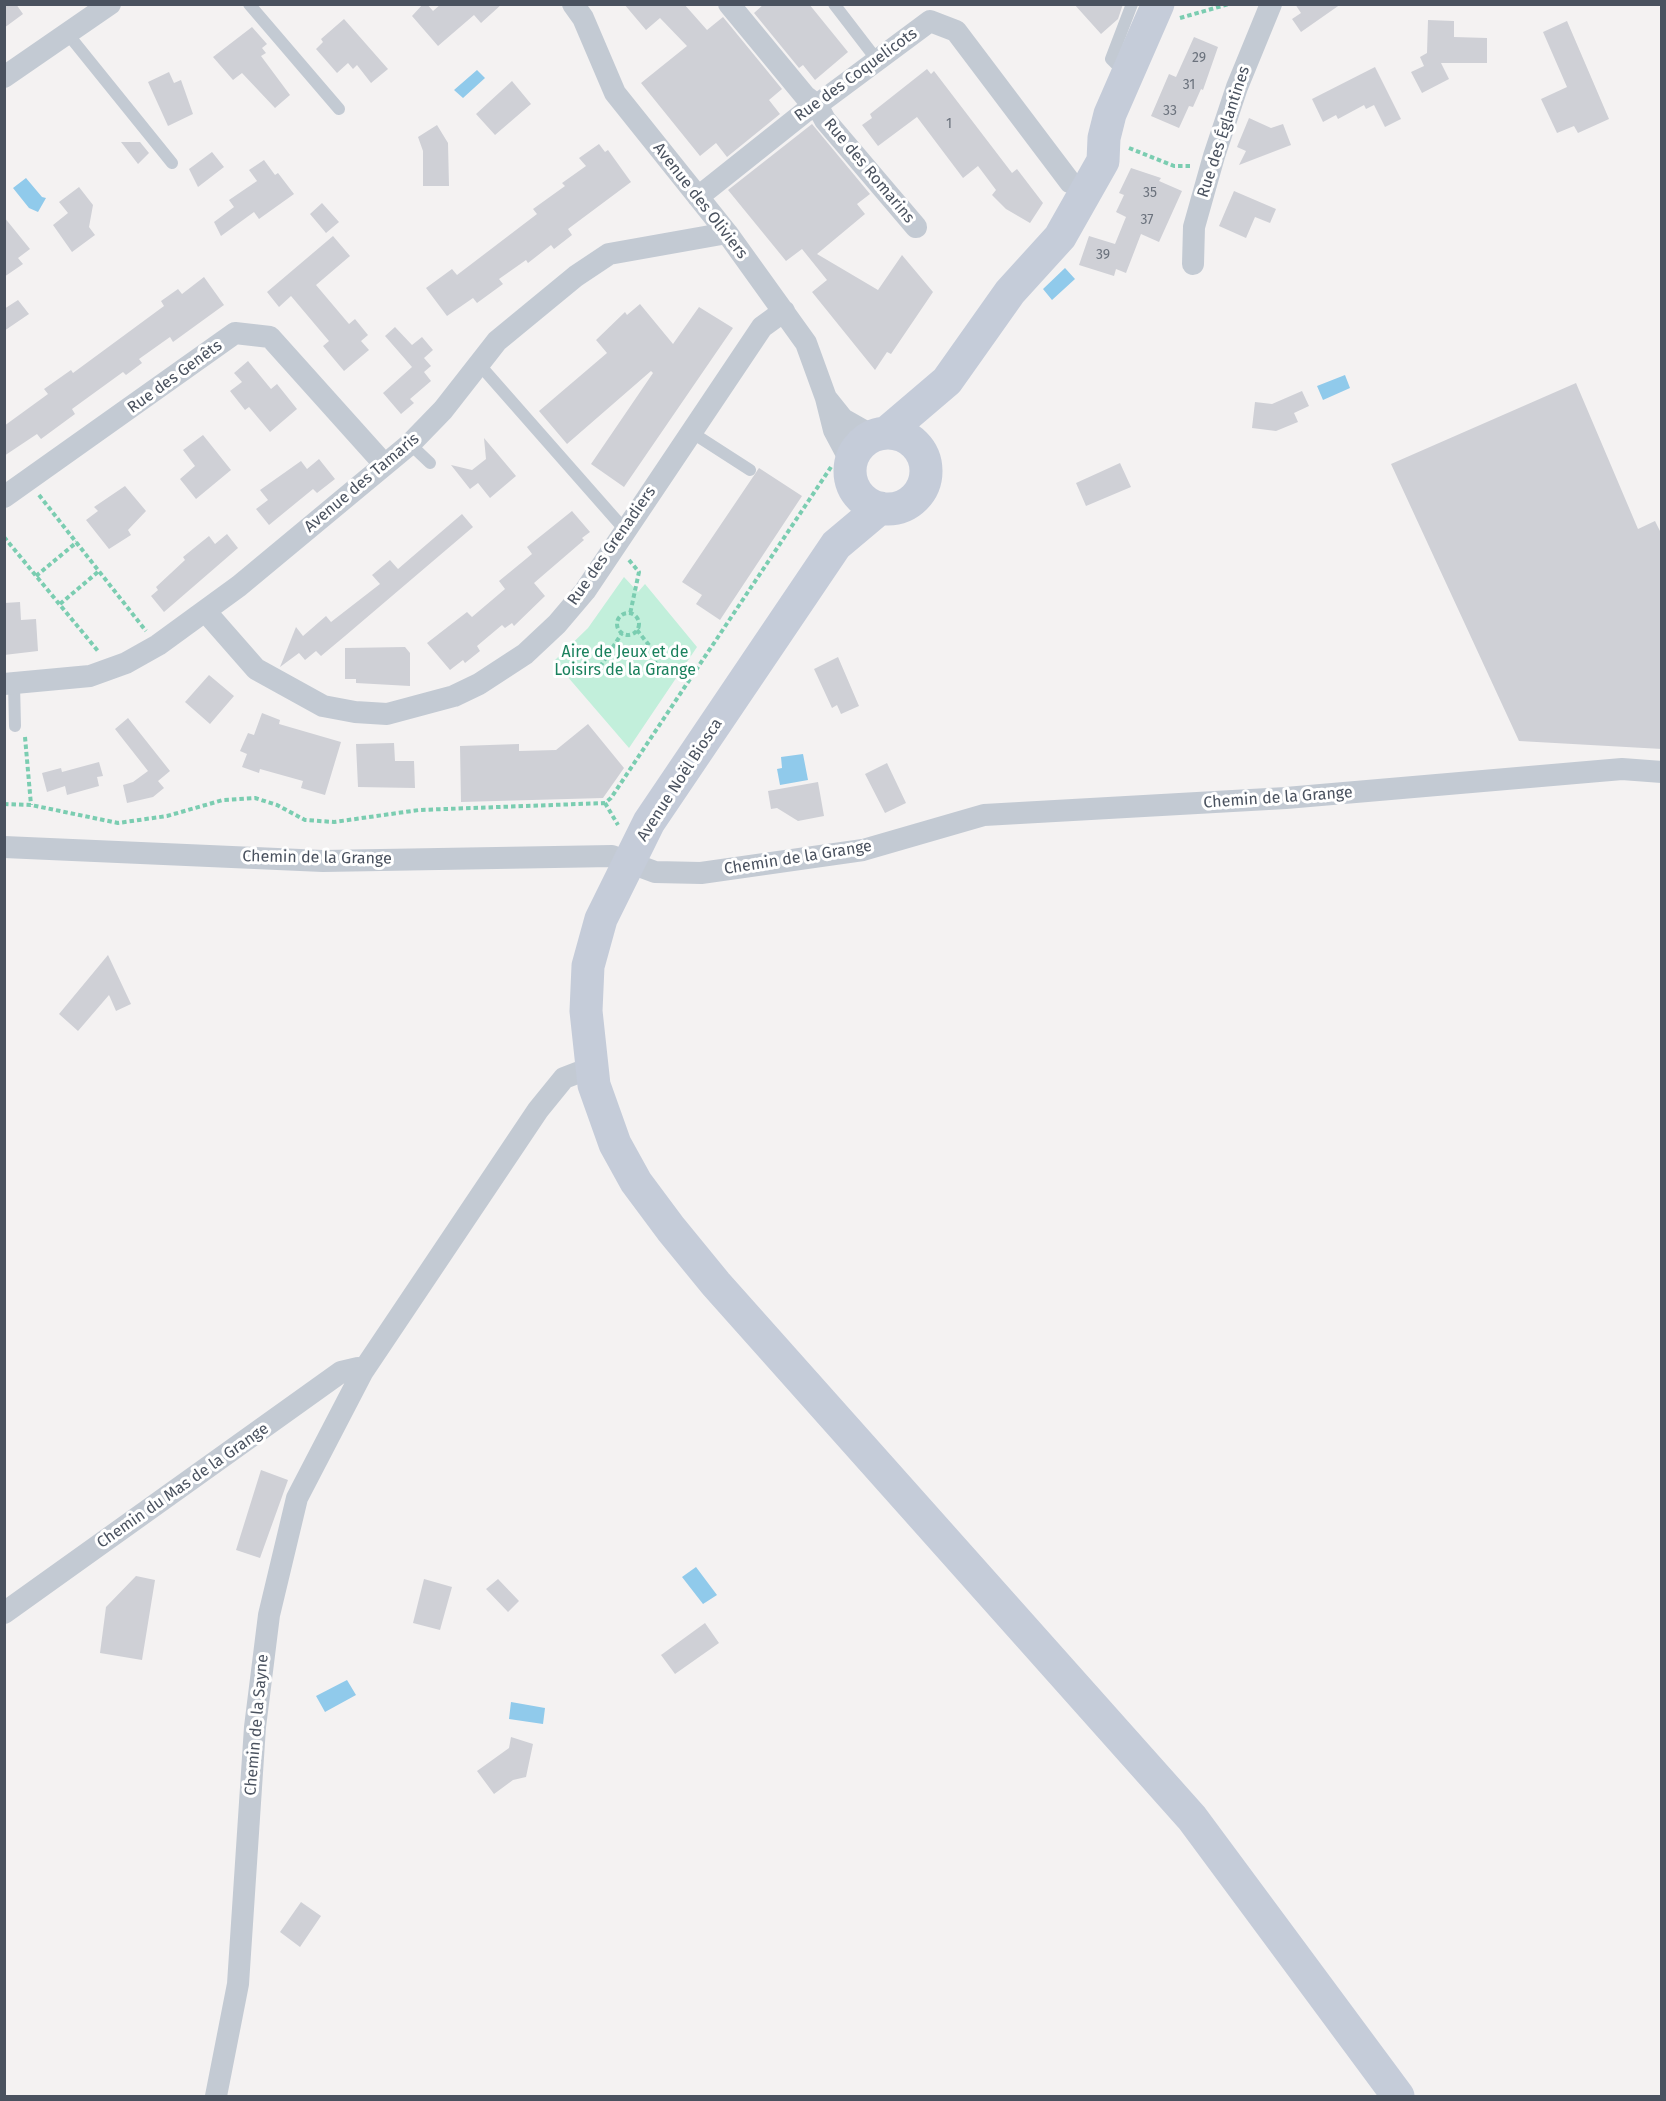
<!DOCTYPE html>
<meta charset="utf-8">
<style>
body{margin:0}
#map{position:relative;width:1666px;height:2101px;overflow:hidden;background:#f4f2f2;font-family:"Fira Sans",sans-serif}
canvas{display:block}
.frame{position:absolute;inset:0;border:6px solid #4a525f;pointer-events:none}
</style>
<div id="map">
<canvas width="1666" height="2101"></canvas>
<div class="frame"></div>
</div>
<script>
const ctx = document.querySelector('canvas').getContext('2d');
ctx.lineJoin = 'round';
function paint(path, color) {
  ctx.fillStyle = color;
  ctx.fill(path, 'evenodd');
}
function poly(rows) {
  const path = new Path2D();
  for (const r of rows) {
    if (r.length === 3) {
      path.moveTo(r[0] + r[2], r[1]);
      path.arc(r[0], r[1], r[2], 0, 2 * Math.PI);
      continue;
    }
    path.moveTo(r[0], r[1]);
    for (let i = 2; i < r.length; i += 2) path.lineTo(r[i], r[i + 1]);
  }
  return path;
}
function strokePath(path, color, width, dash) {
  ctx.strokeStyle = color;
  ctx.lineWidth = width;
  ctx.lineCap = dash ? 'butt' : 'round';
  ctx.setLineDash(dash || []);
  ctx.stroke(path);
}
function drawText(font, color, halo, rows, align = 'center') {
  ctx.font = font + ' "Fira Sans",sans-serif';
  ctx.lineWidth = 6;
  ctx.setLineDash([]);
  ctx.textBaseline = 'middle';
  ctx.strokeStyle = halo;
  ctx.fillStyle = color;
  for (const [text, x, y, turn = 0] of rows) {
    ctx.save();
    ctx.translate(x, y);
    ctx.rotate((+turn || 0) * Math.PI / 180);
    ctx.textAlign = isNaN(turn) ? turn : align;
    if (halo) ctx.strokeText(text, 0, 0);
    ctx.fillText(text, 0, 0);
    ctx.restore();
  }
}
paint(poly([
 [624,577,638,592,645,584,697,647,629,748,554,661,588,628]
]), '#c2efdb');
paint(poly([
 [477,70,485,78,463,98,454,90],
 [26,178,42,197,46,198,38,212,29,208,13,188],
 [1065,268,1075,279,1052,300,1043,289],
 [1345,375,1350,388,1323,400,1317,386],
 [803,754,808,780,780,785,777,769,782,768,781,757],
 [696,1567,717,1595,703,1604,682,1577],
 [347,1680,356,1695,325,1712,316,1696],
 [511,1702,545,1708,543,1724,509,1719]
]), '#90caeb');
paint(poly([
 [4,4,16,4,23,14,4,28],
 [423,4,427,4,433,11,441,4,502,4,481,23,474,15,438,46,412,16],
 [624,4,684,4,707,30,723,17,782,89,769,100,780,114,727,157,716,143,700,156,641,83,687,46,660,18,646,30],
 [764,4,809,4,848,52,815,80,803,65,799,68,754,13],
 [1074,4,1123,4,1118,19,1101,34],
 [1295,4,1341,4,1301,32,1292,19,1301,13],
 [344,19,388,69,371,83,357,65,353,69,348,63,337,73,316,49,323,42,321,39],
 [1428,20,1454,21,1454,37,1487,38,1487,63,1441,63,1449,79,1422,93,1411,72,1424,66,1420,57,1427,53],
 [1567,21,1609,119,1578,133,1574,126,1557,133,1541,99,1567,87,1543,32],
 [252,27,267,44,262,48,266,53,261,56,290,95,275,108,242,73,233,80,213,57],
 [1194,37,1218,47,1203,90,1201,89,1193,107,1189,106,1179,128,1151,116,1169,74,1176,77],
 [1375,67,1401,119,1385,127,1374,105,1366,109,1364,105,1338,119,1336,115,1323,122,1312,99],
 [927,69,931,74,934,71,1012,173,1017,169,1043,203,1030,223,1006,209,992,195,996,190,978,166,963,178,917,117,878,146,862,125,872,118,870,114],
 [169,72,174,83,181,80,193,114,168,126,148,82],
 [512,81,531,104,495,135,476,114],
 [1249,118,1271,128,1283,124,1291,145,1239,165,1246,151,1237,147],
 [812,124,870,194,857,204,865,214,817,254,878,290,902,255,933,292,891,354,887,352,875,370,812,292,827,280,802,249,786,261,728,190],
 [437,125,448,143,449,186,423,186,423,151,418,137],
 [121,142,140,142,149,153,138,164],
 [599,144,605,152,608,150,631,182,568,229,572,235,554,249,551,245,528,263,526,260,499,279,503,284,477,303,473,298,447,316,426,288,452,269,457,275,537,214,533,209,565,186,562,183,586,166,579,158],
 [212,152,224,167,198,187,189,169],
 [264,160,275,175,278,173,294,194,259,219,254,212,221,236,214,222,234,207,229,200,257,181,249,170],
 [1131,168,1161,178,1159,181,1182,191,1159,242,1141,234,1126,273,1116,269,1114,276,1079,265,1089,236,1115,244,1126,217,1116,212,1124,195,1119,193],
 [79,187,93,205,89,227,95,235,72,252,53,225,68,213,59,202],
 [1234,191,1276,209,1270,223,1255,217,1246,238,1219,226],
 [322,203,339,222,326,233,310,214],
 [4,217,30,249,18,258,23,264,4,277],
 [333,236,350,256,316,285,349,324,355,319,368,335,361,341,369,350,344,371,323,346,329,341,291,296,279,307,267,292],
 [204,277,224,305,173,342,170,337,139,359,142,363,126,375,123,372,72,409,75,414,41,439,37,434,4,456,4,426,48,394,44,389,71,370,73,373,164,306,161,301,178,289,182,294],
 [18,300,29,314,4,331,4,309],
 [640,304,673,344,699,307,733,328,624,487,591,464,653,373,651,371,567,444,539,411,607,353,596,340,625,312,627,315],
 [395,327,412,345,422,337,433,350,424,358,431,366,424,372,431,381,410,399,414,403,401,414,383,393,412,367,385,336],
 [248,361,271,389,277,384,297,409,270,432,249,407,245,410,230,391,242,382,234,373],
 [1576,383,1638,529,1655,521,1662,535,1662,749,1519,741,1391,464],
 [1302,391,1309,406,1294,413,1298,422,1276,431,1252,428,1255,402,1272,404],
 [203,435,231,470,196,499,180,479,195,466,183,450],
 [484,438,516,476,490,498,478,483,470,489,451,465,472,470,486,459],
 [319,459,335,479,317,493,313,489,269,525,256,509,268,500,260,490,301,461,307,469],
 [1120,463,1131,487,1086,506,1076,483],
 [759,468,802,496,720,620,696,604,702,595,682,582],
 [125,486,146,511,128,530,131,535,109,549,86,520,98,511,94,507],
 [572,511,590,532,582,538,584,540,534,583,545,596,514,626,512,623,505,628,502,625,477,646,480,651,465,663,463,660,450,670,427,643,467,612,472,617,505,589,499,581,532,554,527,547],
 [462,514,473,527,345,636,321,656,316,651,305,660,299,653,280,667,296,627,303,636,326,616,331,622,380,584,372,575,390,560,398,569],
 [227,534,238,548,164,612,151,596,158,590,156,587,185,560,183,557,209,536,215,544],
 [20,602,21,620,36,619,38,651,4,655,4,603],
 [405,647,410,653,410,686,356,683,356,679,345,679,345,648],
 [838,657,859,706,841,714,837,705,832,708,814,669],
 [209,675,234,696,210,724,185,702],
 [262,713,280,720,279,724,341,742,325,795,301,788,303,781,260,769,259,773,242,767,247,754,240,751,248,733,254,735],
 [128,718,170,771,158,781,164,788,153,797,127,803,123,785,133,782,148,771,115,729],
 [588,724,624,768,603,798,461,802,460,746,519,744,519,751,556,750],
 [394,743,395,761,414,761,415,788,358,787,356,744],
 [99,762,103,776,97,777,99,786,67,795,65,786,47,792,42,773,61,768,62,772],
 [887,763,906,803,885,813,865,774],
 [818,782,824,816,798,821,777,808,771,809,768,791],
 [108,955,131,1004,116,1011,109,995,78,1031,59,1014],
 [261,1470,288,1480,260,1558,236,1550],
 [136,1576,155,1580,142,1660,100,1653,106,1607],
 [424,1579,452,1587,440,1630,413,1623],
 [498,1579,519,1601,508,1612,486,1589],
 [705,1623,719,1643,675,1674,661,1655],
 [511,1737,533,1744,526,1777,513,1780,494,1794,477,1771,509,1748],
 [301,1902,321,1916,300,1947,280,1932]
]), '#cfd0d6');
strokePath(poly([
 [1180,18,1229,4],
 [1129,148,1174,166,1190,166],
 [39,495,146,631],
 [4,537,98,651],
 [629,560,639,572,630,614],
 [36,576,77,542],
 [60,604,99,571],
 [628,624,11],
 [637,630,656,654,655,664],
 [596,673,622,633],
 [25,737,31,805],
 [605,803,618,825],
 [4,804,31,805,118,823,167,816,223,800,255,798,277,805,305,820,334,822,419,810,605,803,611,798,831,467]
]), '#7bcdb1', 4, [4.5, 3]);
strokePath(poly([
 [249,4,339,109],
 [834,4,877,60],
 [67,33,172,163],
 [1128,70,1120,68,1111,59,1132,4],
 [478,363,625,530],
 [691,432,750,470],
 [410,444,430,463],
 [14,684,15,726]
]), '#c3cad3', 12);
strokePath(poly([
 [573,4,583,18,615,93,727,233,806,343,826,398,834,430,851,462],
 [729,4,805,96,817,105,825,120,916,227],
 [4,77,110,4],
 [698,197,806,111,817,105,930,21,956,31,1070,182],
 [1193,264,1194,227,1214,156,1237,87,1271,4],
 [827,399,843,419,873,436],
 [4,497,235,333,270,337,384,464],
 [206,612,256,669,323,706,355,712,387,714,454,696,479,684,525,654,557,624,585,591,762,327,784,311],
 [4,684,90,676,126,663,158,645,239,586,410,444,443,410,497,341,576,276,609,254,727,233],
 [4,847,323,861,612,856,655,872,701,873,863,850,984,815,1286,798,1622,769,1662,772],
 [4,1613,341,1372,358,1368,363,1371],
 [216,2096,238,1984,255,1727,269,1615,297,1498,363,1371,538,1110,564,1078,590,1068]
]), '#c3cad3', 22);
strokePath(poly([
 [886,433,947,381,1010,292,1060,237,1103,161,1104,138,1110,114,1158,4],
 [888,471,38],
 [880,508,836,545,649,822,601,919,588,966,586,1011,594,1085,615,1144,636,1182,671,1229,716,1284,1192,1818,1398,2096]
]), '#c5ccd9', 33);
drawText('14px', '#6b727d', null, [
 ["29",1199,58],
 ["31",1189,85],
 ["33",1170,111],
 ["1",949,124],
 ["35",1150,193],
 ["37",1147,220],
 ["39",1103,255]
]);
drawText('16px', '#4a525f', '#fff', [
 ["Rue des Coquelicots",856,75,-36],
 ["Rue des Églantines",1224,132,-72],
 ["Rue des Romarins",869,171,50],
 ["Avenue des Oliviers",700,201,52],
 ["Rue des Genêts",175,377,-36],
 ["Avenue des Tamaris",362,483,-40],
 ["Rue des Grenadiers",612,546,-55],
 ["Avenue Noël Biosca",680,780,-57],
 ["Chemin de la Grange",1278,798,-4],
 ["Chemin de la Grange",317,858,1],
 ["Chemin de la Grange",798,858,-9],
 ["Chemin du Mas de la Grange",183,1486,-35],
 ["Chemin de la Sayne",257,1725,-85]
]);
drawText('16px', '#1a815d', '#fff', [
 ["Aire de Jeux et de",625,653],
 ["Loisirs de la Grange",625,671]
]);
</script>
